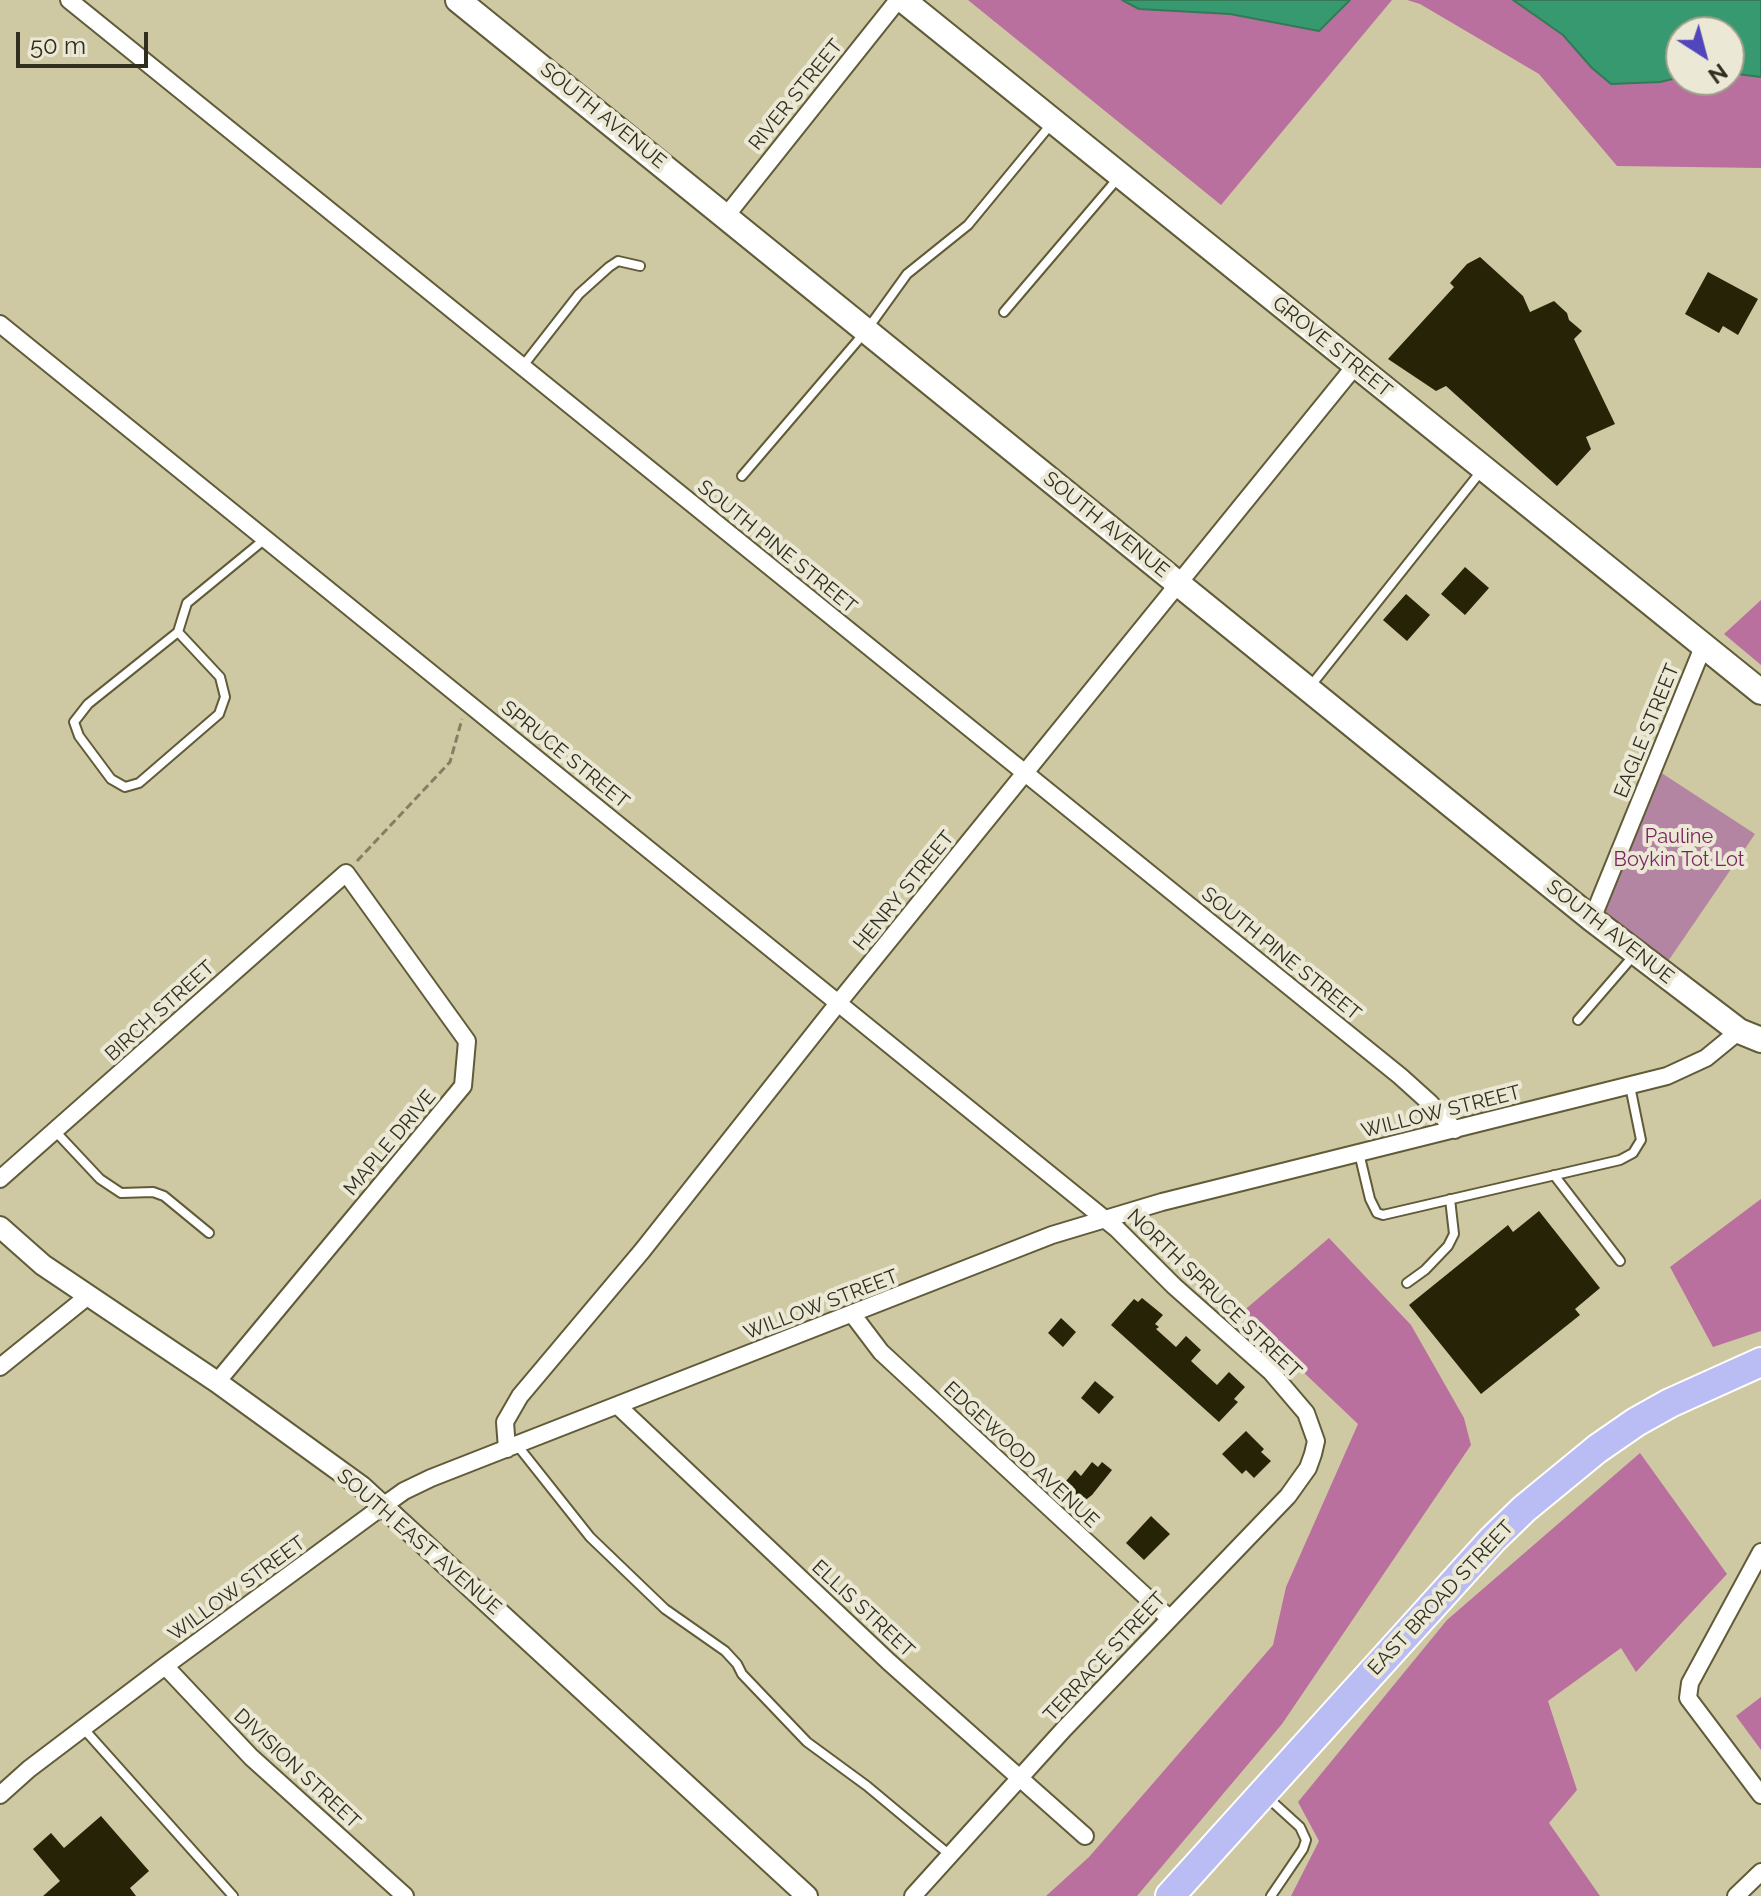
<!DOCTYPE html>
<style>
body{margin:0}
#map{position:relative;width:1761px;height:1896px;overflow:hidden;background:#cec9a2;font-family:Raleway,sans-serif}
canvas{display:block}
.north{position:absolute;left:1665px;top:16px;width:80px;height:80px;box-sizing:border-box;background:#ebe9d5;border:2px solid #a09e8c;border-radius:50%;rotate:144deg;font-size:22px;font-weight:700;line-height:32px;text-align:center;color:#302e1f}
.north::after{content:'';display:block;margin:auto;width:28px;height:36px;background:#5246bd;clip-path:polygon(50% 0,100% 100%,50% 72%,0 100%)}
.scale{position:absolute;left:16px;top:32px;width:132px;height:36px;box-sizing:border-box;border:4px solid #302e1f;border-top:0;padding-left:10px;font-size:24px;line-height:28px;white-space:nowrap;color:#302e1f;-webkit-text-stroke:6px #ebe9d5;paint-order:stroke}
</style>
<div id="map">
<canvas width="1761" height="1896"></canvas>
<div class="north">N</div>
<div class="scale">50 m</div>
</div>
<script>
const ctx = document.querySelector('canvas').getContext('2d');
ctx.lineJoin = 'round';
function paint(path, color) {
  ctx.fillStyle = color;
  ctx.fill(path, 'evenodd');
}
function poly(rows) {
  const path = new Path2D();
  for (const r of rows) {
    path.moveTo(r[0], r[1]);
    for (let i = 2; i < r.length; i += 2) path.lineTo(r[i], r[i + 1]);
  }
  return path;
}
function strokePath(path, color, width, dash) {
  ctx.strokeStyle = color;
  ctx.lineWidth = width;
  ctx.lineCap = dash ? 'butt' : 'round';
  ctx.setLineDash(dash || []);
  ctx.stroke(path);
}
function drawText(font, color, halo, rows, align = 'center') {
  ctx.font = font + ' Raleway,sans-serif';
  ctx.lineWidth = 8;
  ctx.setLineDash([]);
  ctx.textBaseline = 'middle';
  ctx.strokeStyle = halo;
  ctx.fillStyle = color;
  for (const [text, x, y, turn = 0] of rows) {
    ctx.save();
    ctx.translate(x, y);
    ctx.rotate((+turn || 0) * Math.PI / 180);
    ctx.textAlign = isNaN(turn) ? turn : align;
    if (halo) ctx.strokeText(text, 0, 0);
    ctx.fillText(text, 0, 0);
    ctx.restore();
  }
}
paint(poly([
 [1654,768,1755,834,1660,973,1592,919]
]), '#b485a2');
paint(poly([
 [968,0,1121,0,1139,9,1230,14,1319,31,1350,0,1392,0,1221,205],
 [1407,0,1513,0,1563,35,1592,68,1660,82,1681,77,1681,80,1729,80,1729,73,1761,77,1761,168,1617,166,1539,74,1420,4],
 [1761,600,1761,665,1724,634],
 [1761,1199,1761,1331,1713,1347,1670,1267],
 [1329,1238,1411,1325,1464,1418,1471,1445,1282,1724,1137,1896,1046,1896,1089,1857,1273,1645,1286,1587,1358,1424,1241,1313],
 [1640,1453,1727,1574,1636,1672,1621,1648,1548,1701,1577,1790,1549,1823,1600,1896,1291,1896,1319,1841,1298,1802,1447,1620],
 [1761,1697,1761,1750,1736,1716]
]), '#ba709f');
const water = poly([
 [1122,0,1350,0,1319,31,1230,14,1139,9,1122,0],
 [1513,0,1761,0,1761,77,1729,73,1729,32,1681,32,1681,77,1660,82,1611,84,1592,68,1563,35,1513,0]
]);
paint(water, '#37996f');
strokePath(water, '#357957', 2);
paint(poly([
 [1480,257,1523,296,1530,312,1554,301,1567,313,1569,320,1582,331,1574,339,1615,424,1586,437,1591,449,1557,486,1446,386,1436,391,1388,359,1454,287,1450,283,1467,264],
 [1708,272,1758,299,1738,335,1723,326,1719,333,1685,314],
 [1465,567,1489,588,1465,615,1441,594],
 [1406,594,1430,615,1407,641,1383,620],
 [1539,1211,1600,1288,1575,1309,1580,1315,1481,1394,1409,1305,1508,1225,1513,1232],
 [1142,1298,1163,1315,1155,1324,1159,1327,1156,1329,1176,1347,1186,1336,1201,1350,1191,1361,1217,1385,1229,1372,1245,1387,1234,1399,1238,1402,1219,1422,1111,1325,1134,1299,1138,1302],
 [1061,1318,1076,1332,1063,1347,1048,1333],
 [1095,1381,1114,1397,1099,1414,1081,1398],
 [1246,1431,1264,1449,1261,1452,1271,1461,1254,1478,1246,1470,1242,1474,1222,1454],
 [1092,1462,1098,1467,1102,1462,1112,1470,1092,1495,1083,1502,1070,1491,1073,1487,1066,1481,1075,1470,1081,1476],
 [1151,1516,1170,1534,1144,1560,1126,1543],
 [101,1816,149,1871,130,1888,136,1896,43,1896,60,1881,33,1849,51,1833,64,1848]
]), '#272306');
const service = poly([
 [1004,312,1119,177],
 [522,367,579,294,609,267,618,261,640,266],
 [742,476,866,331,907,274,968,225,1052,123],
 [178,632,88,704,74,722,79,736,111,779,125,787,139,783,219,714,225,697,220,677,178,632,182,619,187,603,265,539],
 [1309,688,1482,470],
 [1578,1020,1635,954],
 [55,1131,100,1179,121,1193,153,1192,164,1196,209,1233],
 [1359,1153,1370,1199,1377,1213,1383,1215,1620,1160,1633,1153,1641,1140,1630,1086],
 [1554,1175,1620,1261],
 [1407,1283,1425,1270,1448,1246,1454,1234,1450,1199],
 [517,1445,590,1537,665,1609,725,1651,737,1664,742,1674,807,1742,867,1786,951,1856],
 [83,1728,233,1896],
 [1267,1797,1300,1827,1306,1840,1303,1849,1271,1896]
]);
const minor = poly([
 [69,0,1400,1076,1430,1103,1455,1130],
 [726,216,898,0],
 [0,324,1117,1229,1174,1286,1271,1372,1306,1413,1316,1441,1313,1454,1308,1468,1288,1496,1064,1729,913,1896],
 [1592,919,1703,647],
 [0,1179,346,873,467,1041,463,1086,217,1382],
 [853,1315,881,1352,1169,1618],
 [0,1367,88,1296],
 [618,1406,889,1662,1085,1836],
 [507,1449,505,1422,520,1396,642,1251,839,1002,1355,366],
 [1761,1552,1690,1683,1688,1698,1761,1795],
 [165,1666,251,1757,405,1896],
 [0,1795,29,1769,165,1666,383,1506,404,1491,431,1478,1052,1235,1162,1202,1667,1076,1706,1058,1739,1031],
 [1736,1896,1761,1872]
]);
const tertiary = poly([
 [0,1227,43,1265,217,1382,362,1487,807,1896]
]);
const secondary = poly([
 [458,0,1592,919,1739,1031,1761,1040],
 [903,0,1761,692]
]);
const trunk = poly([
 [1170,1896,1493,1539,1524,1509,1597,1449,1636,1422,1670,1403,1761,1362]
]);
strokePath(service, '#605b38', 12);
strokePath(minor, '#605b38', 20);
strokePath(tertiary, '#605b38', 24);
strokePath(secondary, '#605b38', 28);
strokePath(trunk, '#fff', 32);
strokePath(poly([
 [357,861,450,762,462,719]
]), '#827f63', 3, [8, 4]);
strokePath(service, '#fff', 8);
strokePath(minor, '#fff', 16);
strokePath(tertiary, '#fff', 20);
strokePath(secondary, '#fff', 24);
strokePath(trunk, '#babcf4', 28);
drawText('20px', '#302e1f', '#ebe9d5', [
 ["RIVER STREET",796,95,-51],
 ["SOUTH AVENUE",603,116,39],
 ["GROVE STREET",1332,347,39],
 ["SOUTH AVENUE",1106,525,39],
 ["SOUTH PINE STREET",777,547,39],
 ["EAGLE STREET",1647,731,-68],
 ["SPRUCE STREET",565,755,39],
 ["HENRY STREET",904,891,-51],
 ["SOUTH AVENUE",1610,932,38],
 ["SOUTH PINE STREET",1281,954,39],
 ["BIRCH STREET",160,1011,-42],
 ["WILLOW STREET",1441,1112,-14],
 ["MAPLE DRIVE",390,1143,-50],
 ["NORTH SPRUCE STREET",1214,1294,44],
 ["WILLOW STREET",821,1305,-21],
 ["EDGEWOOD AVENUE",1021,1455,43],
 ["SOUTH EAST AVENUE",419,1542,41],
 ["WILLOW STREET",237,1589,-36],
 ["EAST BROAD STREET",1441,1598,-47],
 ["ELLIS STREET",863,1609,43],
 ["TERRACE STREET",1105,1657,-47],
 ["DIVISION STREET",297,1769,43]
]);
drawText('20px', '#7c2362', '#ebe9d5', [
 ["Pauline",1679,837],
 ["Boykin Tot Lot",1679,860]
]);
</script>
